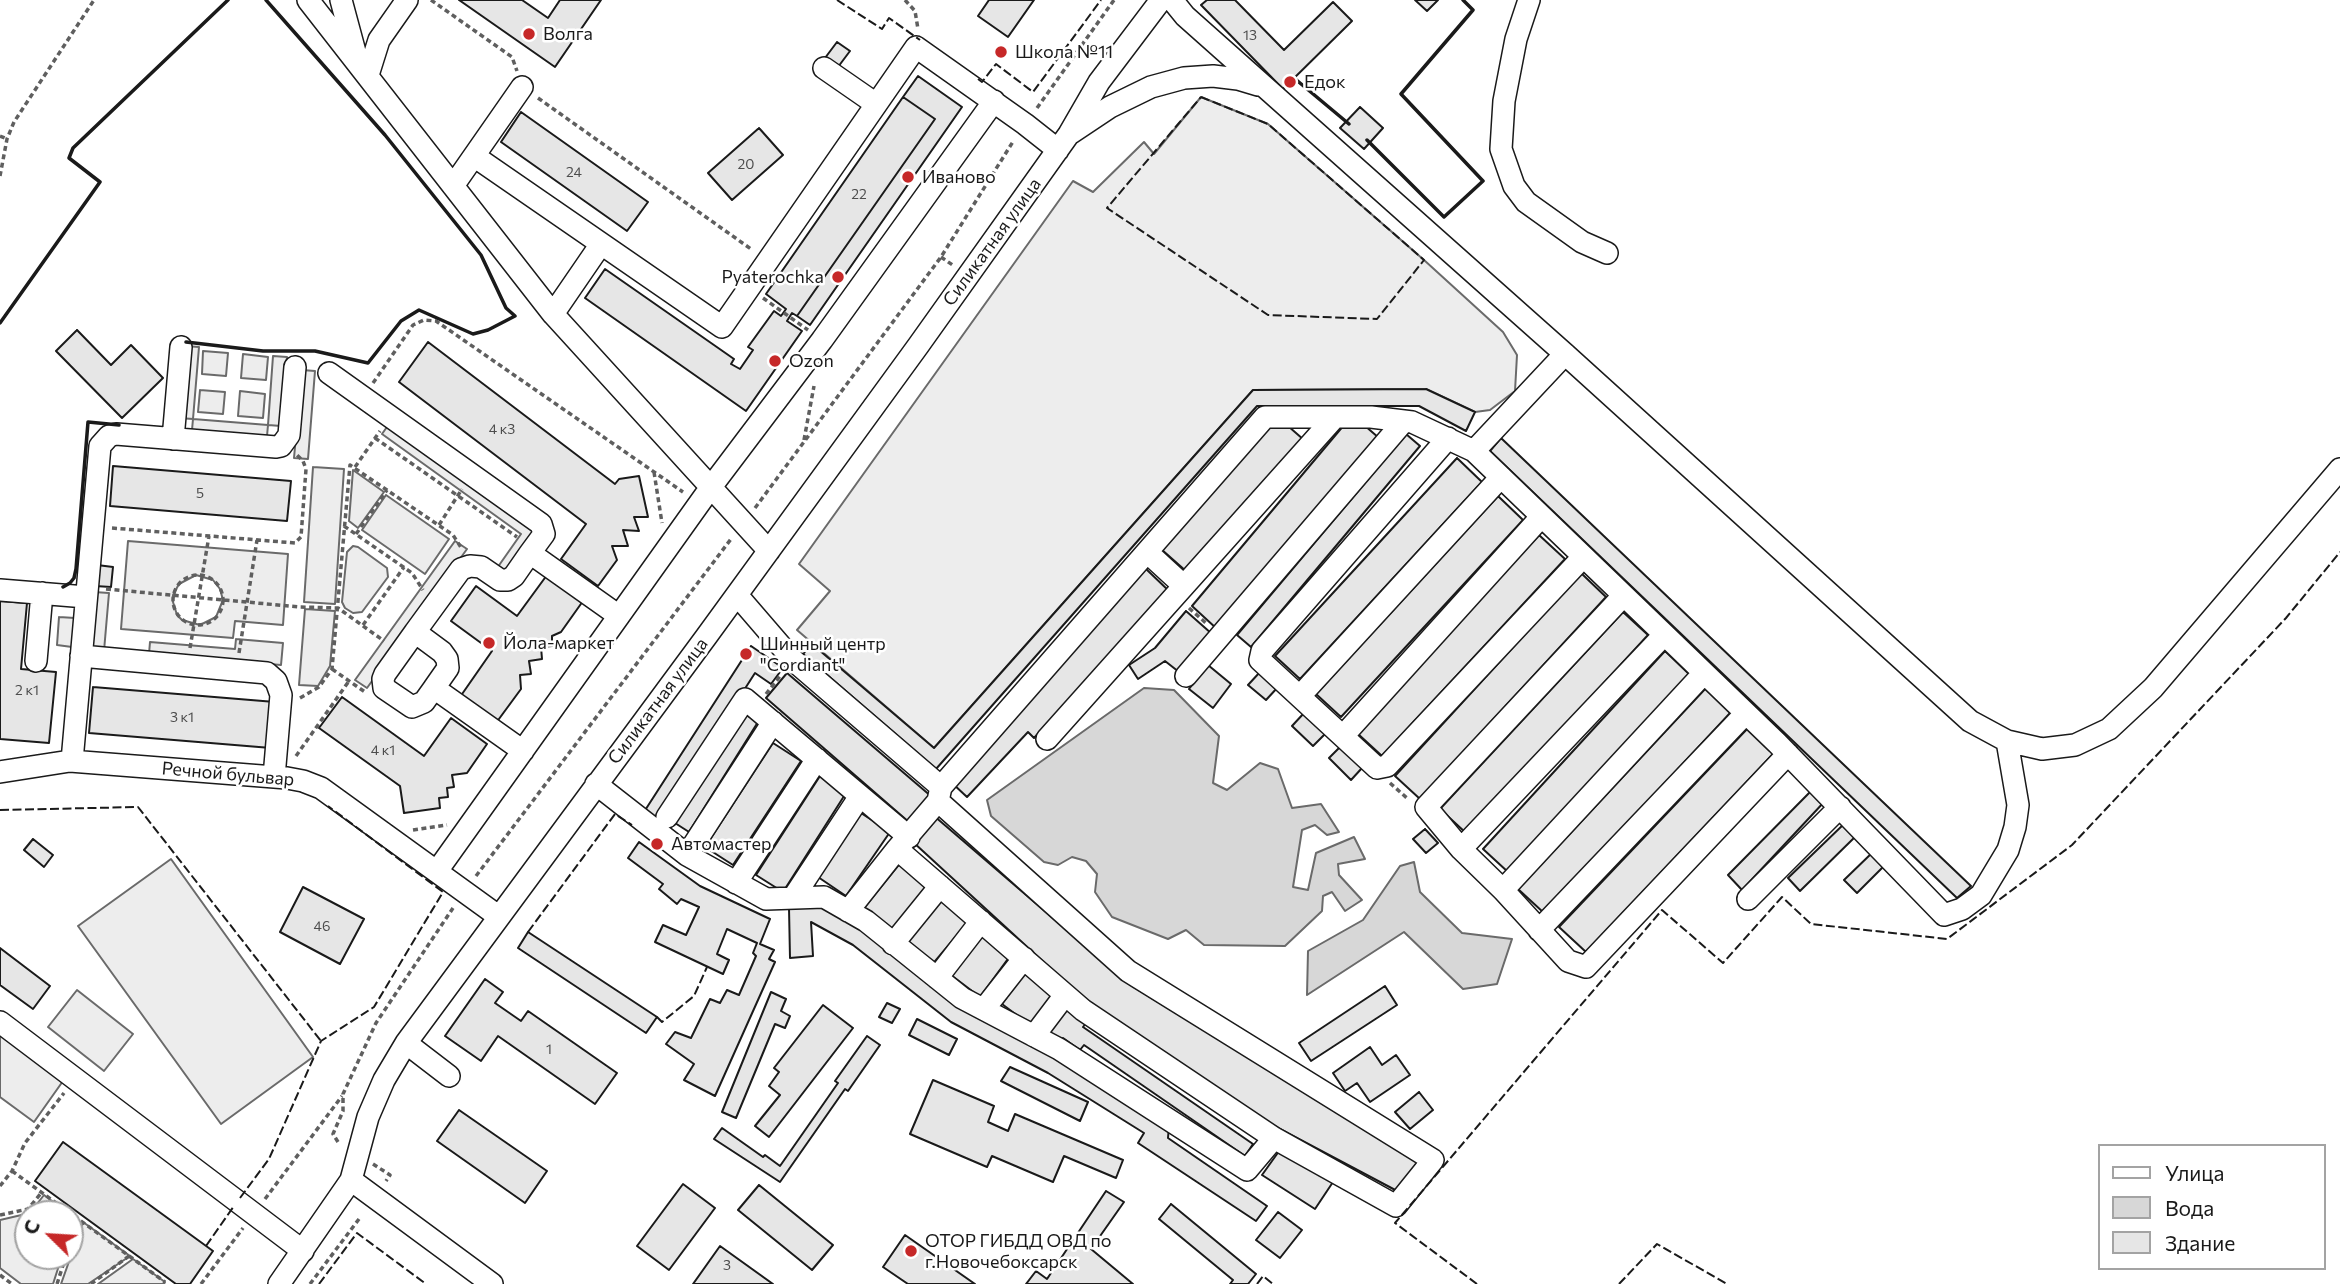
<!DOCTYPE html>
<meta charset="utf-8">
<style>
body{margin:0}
#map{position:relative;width:2340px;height:1284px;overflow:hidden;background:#fff;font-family:Commissioner,sans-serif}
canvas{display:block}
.legend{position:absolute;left:2098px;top:1144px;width:228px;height:126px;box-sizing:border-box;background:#fff;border:2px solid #a3a3a3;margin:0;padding:9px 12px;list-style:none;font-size:21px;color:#1a1a1a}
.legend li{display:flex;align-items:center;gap:14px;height:35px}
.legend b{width:35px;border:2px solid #a3a3a3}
.north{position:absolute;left:14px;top:1200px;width:70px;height:70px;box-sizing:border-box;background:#fff;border:2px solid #a3a3a3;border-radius:50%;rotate:294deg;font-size:19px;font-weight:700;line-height:28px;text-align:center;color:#1a1a1a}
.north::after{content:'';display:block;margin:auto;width:24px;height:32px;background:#c62828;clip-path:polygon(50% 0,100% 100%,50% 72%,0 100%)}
</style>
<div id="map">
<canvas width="2340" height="1284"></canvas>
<ul class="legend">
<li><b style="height:9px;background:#fff"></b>Улица</li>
<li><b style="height:19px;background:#d7d7d7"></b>Вода</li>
<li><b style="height:19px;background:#e6e6e6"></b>Здание</li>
</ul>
<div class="north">С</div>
</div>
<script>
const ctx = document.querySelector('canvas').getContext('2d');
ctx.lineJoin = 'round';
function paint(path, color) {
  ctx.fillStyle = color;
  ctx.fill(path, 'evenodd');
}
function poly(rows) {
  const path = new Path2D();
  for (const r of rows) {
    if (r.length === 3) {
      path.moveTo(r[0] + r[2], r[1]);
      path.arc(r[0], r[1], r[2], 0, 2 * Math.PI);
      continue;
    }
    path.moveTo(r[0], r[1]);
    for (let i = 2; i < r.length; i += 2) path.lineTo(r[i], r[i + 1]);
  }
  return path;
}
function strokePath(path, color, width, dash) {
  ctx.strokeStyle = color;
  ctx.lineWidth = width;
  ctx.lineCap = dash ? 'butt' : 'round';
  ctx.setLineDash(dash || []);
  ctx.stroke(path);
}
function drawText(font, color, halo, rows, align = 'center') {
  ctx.font = font + ' Commissioner,sans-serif';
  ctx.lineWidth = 5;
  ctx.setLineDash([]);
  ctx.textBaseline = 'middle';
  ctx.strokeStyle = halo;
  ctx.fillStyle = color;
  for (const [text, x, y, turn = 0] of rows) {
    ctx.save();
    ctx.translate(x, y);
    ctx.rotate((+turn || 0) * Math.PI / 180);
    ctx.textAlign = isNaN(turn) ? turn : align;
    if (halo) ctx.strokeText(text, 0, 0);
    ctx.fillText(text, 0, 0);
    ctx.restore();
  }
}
const built = poly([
 [1201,97,1268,124,1424,260,1503,332,1517,355,1515,391,1490,410,1475,412,1426,389,1253,390,934,748,797,630,830,591,799,564,1073,181,1093,192,1144,142,1154,154,1201,97],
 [186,346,199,347,193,419,268,425,273,356,287,357,281,426,268,425,267,436,192,430,193,419,179,418,186,346],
 [203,351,228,353,226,376,202,374,203,351],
 [243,354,268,357,266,380,241,378,243,354],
 [302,370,315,371,308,459,294,458,302,370],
 [200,390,225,392,223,414,198,412,200,390],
 [240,391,265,394,263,418,238,416,240,391],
 [389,424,538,530,504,577,495,571,521,534,382,434,389,424],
 [313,467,344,469,335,604,304,602,313,467],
 [353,470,384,492,358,528,349,521,353,470],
 [386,495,449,539,425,574,362,530,386,495],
 [128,541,288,554,283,625,235,621,233,638,121,629,128,541],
 [196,575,213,580,220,589,223,600,216,617,200,625,182,620,177,615,173,602,173,595,179,584,196,575],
 [455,541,467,549,367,688,355,680,455,541],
 [353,546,358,547,387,568,388,577,362,612,353,613,345,608,342,602,347,552,353,546],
 [94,592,109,593,104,651,89,649,94,592],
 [305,609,335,611,330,666,318,686,299,685,305,609],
 [59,617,75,618,72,647,57,645,59,617],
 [236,639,283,643,281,665,149,654,150,642,235,649,236,639],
 [171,859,313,1057,221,1124,78,926,171,859],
 [77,990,133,1034,104,1071,48,1027,77,990],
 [0,1035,63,1081,34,1122,0,1097,0,1035],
 [44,1195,69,1214,28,1214,28,1256,62,1256,53,1284,21,1284,0,1268,0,1220,30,1213,44,1195],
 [83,1222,130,1256,88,1284,61,1284,83,1222],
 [133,1259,165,1282,164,1284,98,1284,133,1259]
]);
paint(built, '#ededed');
strokePath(built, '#6a6a6a', 2);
const water = poly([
 [1144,688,1174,690,1219,736,1213,783,1227,790,1260,763,1278,769,1292,808,1321,804,1339,832,1327,835,1315,825,1302,830,1293,887,1308,890,1316,853,1354,837,1365,859,1338,864,1339,875,1362,900,1345,911,1332,892,1323,896,1322,911,1285,946,1204,945,1186,930,1168,939,1112,917,1095,892,1097,874,1086,861,1072,857,1058,865,1044,862,991,816,987,800,1144,688],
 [1414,862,1420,892,1462,933,1512,939,1497,984,1463,989,1404,932,1307,995,1308,951,1363,920,1400,866,1414,862]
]);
paint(water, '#d7d7d7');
strokePath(water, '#6a6a6a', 2);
const building = poly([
 [459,0,522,0,548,18,560,0,601,0,555,67,459,0],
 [989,0,1034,0,1008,37,978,16,989,0],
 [1207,0,1235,0,1284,50,1333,2,1352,21,1283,89,1201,5,1207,0],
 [1415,0,1438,0,1427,11,1415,0],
 [837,42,850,51,835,71,822,62,837,42],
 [918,76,962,107,810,325,797,316,935,119,903,97,918,76],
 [903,97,935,119,797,316,792,313,787,321,802,331,746,411,585,298,605,269,734,359,731,364,740,369,753,350,748,347,774,311,781,316,786,309,766,294,903,97],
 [1360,107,1383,128,1364,149,1340,128,1360,107],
 [521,112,648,202,627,231,501,142,521,112],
 [759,128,783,155,732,200,708,173,759,128],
 [77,330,111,365,131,345,163,378,122,418,56,351,77,330],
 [428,342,615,484,619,479,639,476,648,517,634,517,639,531,623,530,628,546,612,546,617,560,598,586,561,559,586,524,399,382,428,342],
 [1426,389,1475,412,1466,431,1419,406,1257,406,936,769,803,654,812,644,934,748,1253,390,1426,389],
 [1344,425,1364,425,1379,438,1217,629,1192,606,1344,425],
 [1270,426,1288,426,1304,440,1187,572,1161,549,1270,426],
 [1406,434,1420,446,1251,647,1237,635,1406,434],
 [1501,438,1971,886,1957,898,1490,451,1501,438],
 [1457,458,1482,482,1300,679,1275,656,1457,458],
 [113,466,291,481,287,521,110,506,113,466],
 [1498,496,1523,520,1341,717,1316,694,1498,496],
 [1539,535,1565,559,1382,756,1357,733,1539,535],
 [97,565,113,567,111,587,95,586,97,565],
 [1145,568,1170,592,1034,738,1028,732,967,797,952,783,1145,568],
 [1581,573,1606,597,1420,799,1395,776,1581,573],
 [547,575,583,601,561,632,552,636,552,646,541,647,542,659,529,661,531,674,520,675,521,689,496,723,460,697,492,651,451,621,476,586,517,616,547,575],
 [0,601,27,603,21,669,56,672,49,743,0,739,0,601],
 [1186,611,1212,634,1179,672,1165,661,1138,679,1129,665,1155,648,1186,611],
 [1623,612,1648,635,1466,833,1440,809,1623,612],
 [751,646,783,668,771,684,755,673,658,824,642,815,751,646],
 [1665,651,1690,675,1508,872,1483,849,1665,651],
 [1208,665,1231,684,1213,708,1189,689,1208,665],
 [1260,672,1278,687,1266,700,1248,685,1260,672],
 [787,673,932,797,910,823,766,698,787,673],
 [93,687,275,702,271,748,89,733,93,687],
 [1706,688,1731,712,1544,913,1518,889,1706,688],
 [342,697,424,756,451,718,487,744,467,773,452,775,454,787,447,788,448,797,439,798,440,808,404,813,400,786,319,728,342,697],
 [743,713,758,722,689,832,675,823,743,713],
 [1304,713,1326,733,1313,746,1292,726,1304,713],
 [1748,728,1774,753,1586,952,1559,927,1748,728],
 [773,743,801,761,733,865,705,847,773,743],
 [1340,747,1362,768,1351,780,1329,758,1340,747],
 [820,776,846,793,783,892,756,875,820,776],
 [1813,789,1825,801,1742,890,1728,875,1813,789],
 [861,813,890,832,846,896,818,877,861,813],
 [933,815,1132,986,1418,1162,1399,1192,1263,1120,1085,1000,913,842,933,815],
 [1846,822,1858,834,1800,891,1788,878,1846,822],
 [1425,829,1438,843,1426,853,1413,839,1425,829],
 [33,839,53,855,44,867,24,850,33,839],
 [639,842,700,886,770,919,760,944,774,950,769,959,775,962,715,1096,684,1080,694,1064,666,1044,675,1032,691,1038,710,999,720,1003,727,990,739,995,756,956,753,953,757,943,727,929,717,954,729,960,723,974,655,942,663,925,686,935,699,907,681,899,677,904,659,889,663,884,628,858,639,842],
 [1875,850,1887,863,1857,893,1844,880,1875,850],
 [901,862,928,884,891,931,863,909,901,862],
 [303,887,364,919,340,964,280,932,303,887],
 [942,899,969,921,931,966,905,945,942,899],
 [817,904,860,927,1169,1126,1168,1138,1267,1206,1256,1221,1138,1143,1144,1133,1048,1073,951,1022,853,945,811,922,813,956,790,958,789,908,817,904],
 [528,932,657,1017,646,1033,518,948,528,932],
 [981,934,1010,956,980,997,951,975,981,934],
 [0,948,50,986,33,1009,0,985,0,948],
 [1024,973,1053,994,1030,1025,1002,1004,1024,973],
 [485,979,503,992,495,1003,521,1021,528,1011,617,1073,595,1104,498,1036,481,1061,445,1036,485,979],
 [1385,986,1397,1005,1311,1061,1299,1043,1385,986],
 [771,992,786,999,781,1011,790,1016,785,1028,775,1024,736,1118,722,1112,771,992],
 [887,1003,900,1009,892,1023,879,1017,887,1003],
 [823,1005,853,1028,769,1137,755,1126,780,1095,769,1086,779,1072,774,1068,823,1005],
 [1067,1007,1087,1022,1083,1027,1253,1144,1245,1156,1084,1045,1080,1050,1063,1038,1060,1041,1049,1033,1067,1007],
 [917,1019,957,1039,949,1055,909,1035,917,1019],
 [867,1036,880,1045,848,1091,845,1089,780,1182,714,1139,722,1128,763,1157,765,1155,780,1166,838,1083,835,1081,867,1036],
 [1370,1047,1382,1065,1396,1055,1410,1075,1370,1102,1357,1083,1345,1091,1333,1073,1370,1047],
 [1010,1067,1088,1102,1080,1121,1001,1081,1010,1067],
 [933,1080,994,1106,988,1122,1008,1131,1015,1114,1123,1160,1116,1178,1064,1156,1053,1182,992,1156,987,1167,910,1134,933,1080],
 [1419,1092,1433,1110,1410,1129,1395,1112,1419,1092],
 [459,1110,547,1171,525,1203,437,1141,459,1110],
 [63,1142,213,1251,190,1284,176,1284,35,1181,63,1142],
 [1282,1147,1335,1179,1315,1209,1262,1175,1282,1147],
 [683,1184,715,1208,669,1270,637,1246,683,1184],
 [759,1185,833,1245,812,1270,738,1210,759,1185],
 [1106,1191,1124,1202,1091,1249,1133,1284,1026,1284,1036,1271,1047,1279,1106,1191],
 [1171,1204,1256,1274,1248,1284,1230,1284,1233,1280,1159,1219,1171,1204],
 [1278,1212,1302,1230,1280,1258,1256,1240,1278,1212],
 [905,1235,975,1284,908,1284,883,1267,905,1235],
 [720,1246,773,1284,693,1284,720,1246]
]);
paint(building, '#e6e6e6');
strokePath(building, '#1a1a1a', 2);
const minor = poly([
 [308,0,553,314,769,551],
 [341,0,355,52],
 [1172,0,1185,16,1565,354,1970,721,2007,741,2042,749,2075,745,2109,729,2153,688,2340,469],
 [1529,0,1516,39,1504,101,1501,149,1514,186,1526,202,1582,242,1607,253],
 [824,68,876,104],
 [368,75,379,40,407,0],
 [1071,133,1110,107,1151,87,1184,78,1213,76,1238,79,1258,85],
 [474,156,722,327,916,47,1025,124,1058,150],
 [453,186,522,87],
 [553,314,601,244],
 [329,373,541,524,544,534,530,553],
 [1448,438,1262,651,1260,660,1377,768,1387,766,1583,557],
 [173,439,181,347],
 [1474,451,1777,743,1944,915,1962,909,1981,895,2008,850,2015,827,2018,805,2007,741],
 [1147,552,1184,586],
 [0,590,86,597],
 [737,595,793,660,941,787,938,801,897,849,1083,1010,1274,1138,1396,1206,1433,1160,1128,971,938,801],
 [1623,596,1426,807,1461,849,1503,890,1568,961,1586,967,1788,754],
 [415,632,461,569,470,566,481,567,500,580,508,580,514,576,530,553,619,616],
 [81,656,267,673,276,681,281,695,274,777],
 [36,661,42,593],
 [1186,676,1404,421],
 [434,688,448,668,447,659,442,652,415,632,385,674,383,679,384,688,412,707,424,702,434,688,523,751],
 [1300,696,1501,477],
 [1343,736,1541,517],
 [1047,739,1335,417],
 [72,761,100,446,109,436,116,434,276,447,281,446,289,435,295,367],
 [0,772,70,761,287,778,303,781,321,788,498,916],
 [596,784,687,855,766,899,824,897,866,921,962,998,1059,1049,1247,1170,1274,1138],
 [941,787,1265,417,1371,417,1412,422,1474,451,1565,354],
 [667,817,745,699,909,837],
 [1461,849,1664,635],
 [687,855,773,722],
 [437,871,711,487,822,340,994,101],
 [736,883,817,759],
 [1503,890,1704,673],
 [793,898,860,796],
 [1748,899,1840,807],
 [848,911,897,849],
 [1539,930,1746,713],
 [893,944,940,886],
 [937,978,981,921],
 [984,1009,1024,958],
 [0,1022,303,1251],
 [1034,1036,1065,995],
 [406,1043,449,1076],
 [351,1180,492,1284],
 [279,1284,351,1180,368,1117,384,1080,406,1043,706,637,918,346,1069,134,1099,82,1161,0]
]);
strokePath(minor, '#1a1a1a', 24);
strokePath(poly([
 [431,0,512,57,517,71],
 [905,0,915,11,918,29],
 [538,98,751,249],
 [1037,108,1114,0],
 [0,136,7,139],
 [0,176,7,139,14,122,94,0],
 [941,257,954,266],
 [763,298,808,330],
 [373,383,413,325,424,320,436,321,683,492],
 [375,438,517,537],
 [804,440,814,386],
 [355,467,380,431],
 [654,472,662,523],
 [755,508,941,257,1014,140],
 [439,525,462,489],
 [344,526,412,573,423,590],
 [112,528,295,543,301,537,306,469,303,461,297,455],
 [356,534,387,490],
 [198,600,25],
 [106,589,300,607,338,608,384,641],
 [1189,608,1207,624],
 [363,625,404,567],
 [190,648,209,536],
 [239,653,257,540],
 [332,669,365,692],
 [766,694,781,675],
 [300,698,319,687,332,669,350,465,453,535,462,549],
 [296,756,349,681],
 [1390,783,1408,799],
 [413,830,447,825],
 [476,876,731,539],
 [338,1142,333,1134,343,1111,343,1094,376,1023,453,908],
 [373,1164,390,1175,386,1181],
 [12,1171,165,1282],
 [0,1186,12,1171,25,1143,64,1093],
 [265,1199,342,1096],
 [0,1215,28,1209,42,1192],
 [70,1245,78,1219],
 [0,1275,12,1284],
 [57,1284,66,1256],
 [91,1284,129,1256],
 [201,1284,243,1228],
 [310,1284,359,1219]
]), '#5f5f5f', 3.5, [5, 3.5]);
strokePath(minor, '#fff', 21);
strokePath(poly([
 [837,0,882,29,889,18,920,40],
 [978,79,982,82,996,64,1033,92,1101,0],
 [1201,97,1268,124,1424,260,1377,319,1268,315,1107,208,1201,97],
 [0,810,138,807,321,1041],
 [528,932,615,814,632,825],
 [657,1017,662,1022,694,996,707,967],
 [240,1198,269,1159,321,1041,374,1007,443,892,328,806],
 [206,1246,234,1206],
 [319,1284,357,1233,426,1284],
 [1257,1284,1263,1276,1273,1284],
 [1477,1284,1395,1223,1662,910,1723,963,1782,897,1811,924,1947,939,2072,845,2286,618,2340,552],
 [1619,1284,1657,1244,1727,1284]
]), '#1a1a1a', 2, [9, 3.5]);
strokePath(poly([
 [1294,78,1349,124],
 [1367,140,1444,217,1483,181,1401,94,1473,10,1463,0],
 [0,323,100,182,69,158,73,148,228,0],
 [186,342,263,351,315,351,368,363,401,321,419,310,473,334,488,330,515,316,506,308,481,255,385,135,266,0],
 [63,587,70,583,74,578,76,569,88,422,119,425]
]), '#1a1a1a', 3.5);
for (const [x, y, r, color] of [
 [529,34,7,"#c62828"],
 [1001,52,7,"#c62828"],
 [1290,82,7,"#c62828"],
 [908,177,7,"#c62828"],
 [838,277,7,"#c62828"],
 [775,361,7,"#c62828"],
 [489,643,7,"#c62828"],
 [746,654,7,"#c62828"],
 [657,844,7,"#c62828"],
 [911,1251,7,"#c62828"]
]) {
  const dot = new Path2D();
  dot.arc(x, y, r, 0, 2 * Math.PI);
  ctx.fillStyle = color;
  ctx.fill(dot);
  strokePath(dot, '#fff', 2.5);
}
drawText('14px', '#4d4d4d', null, [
 ["13",1250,35],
 ["20",746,164],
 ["24",574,172],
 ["22",859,194],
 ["4 к3",502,429],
 ["5",200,493],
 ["2 к1",27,690],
 ["3 к1",182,717],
 ["4 к1",383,750],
 ["46",322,926],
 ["1",549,1049],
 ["3",727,1265]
]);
drawText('18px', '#1a1a1a', '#fff', [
 ["Волга",543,34],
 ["Школа №11",1015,52],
 ["Едок",1304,82],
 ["Иваново",922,177],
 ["Pyaterochka",824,277,"right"],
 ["Ozon",789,361],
 ["Йола-маркет",503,643],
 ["Шинный центр",760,644],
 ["\"Cordiant\"",760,665],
 ["Автомастер",671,844],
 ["ОТОР ГИБДД ОВД по",925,1241],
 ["г.Новочебоксарск",925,1262]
], 'left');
drawText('18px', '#1a1a1a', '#fff', [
 ["Силикатная улица",992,242,-54],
 ["Силикатная улица",658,701,-53],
 ["Речной бульвар",228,774,5]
]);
</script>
